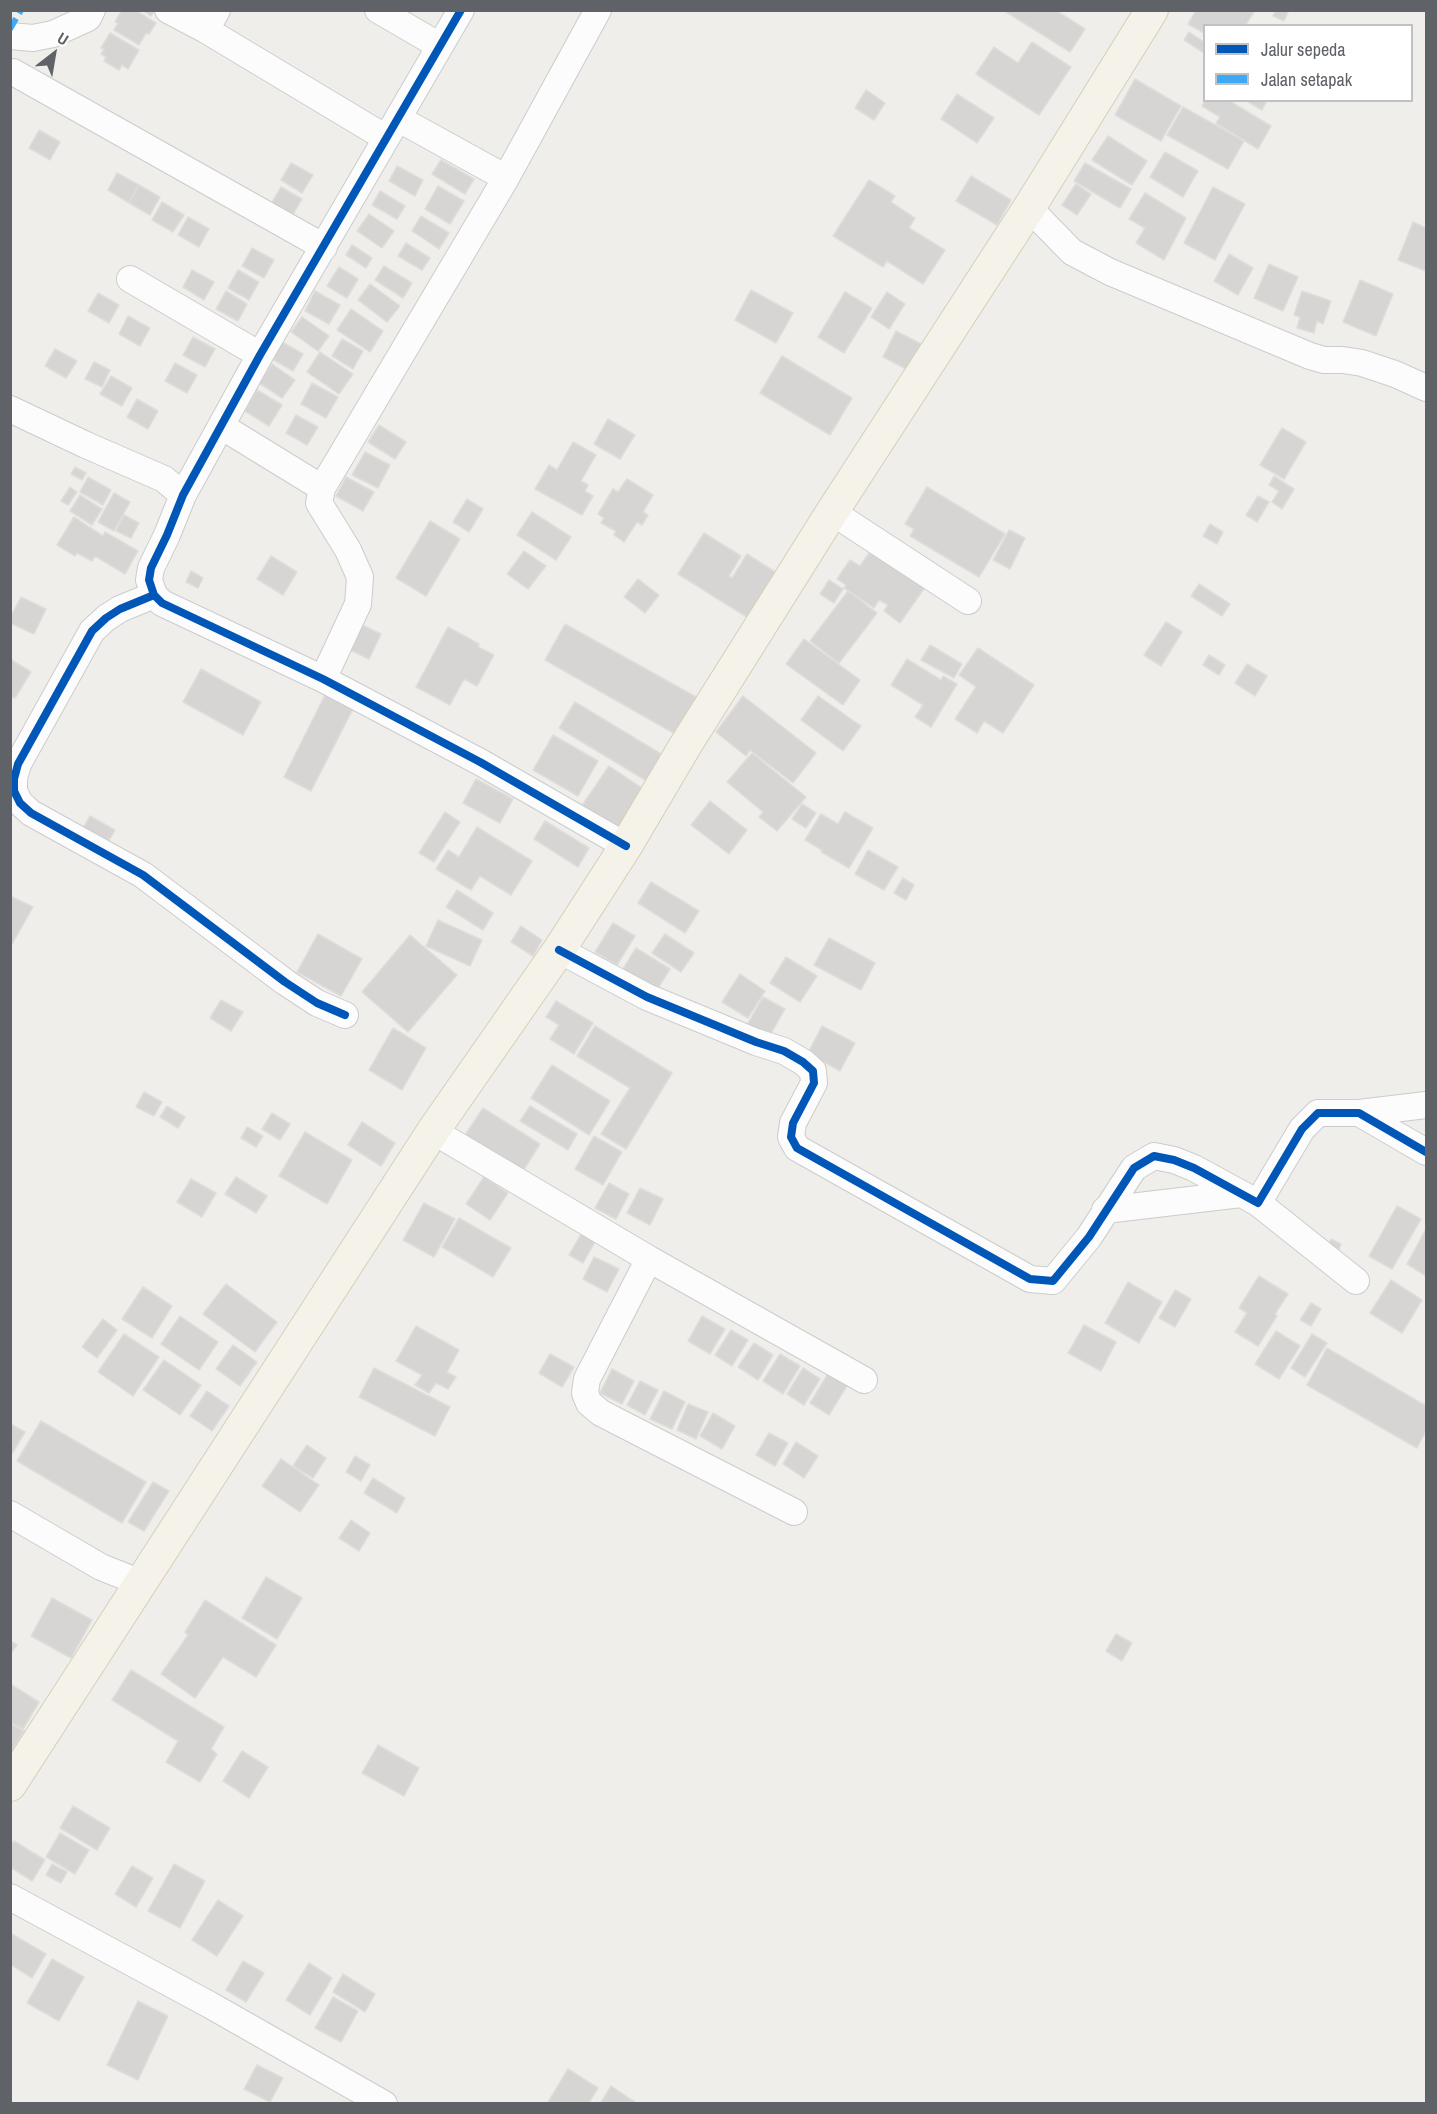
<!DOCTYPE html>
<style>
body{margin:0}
#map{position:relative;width:1437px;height:2114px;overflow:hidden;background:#efeeea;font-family:"Archivo Narrow",sans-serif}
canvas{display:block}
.frame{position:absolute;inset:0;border:12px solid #5f6368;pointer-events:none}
.legend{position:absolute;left:1203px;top:24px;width:210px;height:78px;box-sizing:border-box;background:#fff;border:2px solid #bfc1c3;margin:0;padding:8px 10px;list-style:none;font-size:18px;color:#5f6368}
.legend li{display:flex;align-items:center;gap:12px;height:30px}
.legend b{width:30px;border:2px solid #bfc1c3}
.north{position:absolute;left:24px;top:24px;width:60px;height:60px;-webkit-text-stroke:4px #fff;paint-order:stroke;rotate:31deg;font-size:16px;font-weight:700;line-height:24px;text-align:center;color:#5f6368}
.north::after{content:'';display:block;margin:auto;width:21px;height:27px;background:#5f6368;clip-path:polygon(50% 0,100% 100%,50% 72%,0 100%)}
</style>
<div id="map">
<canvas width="1437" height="2114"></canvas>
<div class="frame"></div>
<ul class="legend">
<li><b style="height:8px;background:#0057b8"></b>Jalur sepeda</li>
<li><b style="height:8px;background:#3fa9f5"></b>Jalan setapak</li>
</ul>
<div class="north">U</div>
</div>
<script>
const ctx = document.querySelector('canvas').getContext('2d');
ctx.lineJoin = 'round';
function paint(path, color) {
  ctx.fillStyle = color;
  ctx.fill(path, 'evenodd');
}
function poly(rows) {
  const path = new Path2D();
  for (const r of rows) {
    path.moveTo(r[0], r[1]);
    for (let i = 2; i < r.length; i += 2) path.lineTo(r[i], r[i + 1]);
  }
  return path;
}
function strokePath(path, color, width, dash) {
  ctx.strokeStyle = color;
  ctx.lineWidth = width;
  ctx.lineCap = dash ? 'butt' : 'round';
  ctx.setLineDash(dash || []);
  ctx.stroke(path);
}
const building = poly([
 [122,10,135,10,156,23,149,34,146,33,139,45,114,30,118,23,115,22,122,10],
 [142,10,155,10,151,16,142,10],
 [1003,10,1055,10,1085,29,1070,52,1003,10],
 [1196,10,1255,10,1245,26,1204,26,1204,33,1188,24,1196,10],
 [1276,10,1289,10,1284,21,1273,16,1276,10],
 [1189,32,1204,42,1204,53,1184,40,1189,32],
 [110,33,139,50,128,69,122,65,119,70,104,61,106,57,101,54,104,49,101,48,110,33],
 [1032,42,1071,67,1039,115,976,74,994,47,1018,63,1032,42],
 [1135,79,1181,106,1161,141,1115,115,1135,79],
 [866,90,885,103,874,120,855,108,866,90],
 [957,94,994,118,977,143,941,119,957,94],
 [1205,100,1228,100,1271,126,1258,149,1216,123,1220,117,1202,106,1205,100],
 [1245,100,1267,100,1262,110,1245,100],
 [1183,107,1244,141,1228,169,1167,135,1183,107],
 [39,130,60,142,50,160,29,148,39,130],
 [1108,136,1147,161,1132,185,1092,160,1108,136],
 [1165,152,1198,171,1183,197,1150,177,1165,152],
 [441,160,474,179,465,194,432,174,441,160],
 [291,163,313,175,302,193,281,180,291,163],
 [1085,163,1131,189,1120,208,1074,181,1085,163],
 [397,166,423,180,415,196,389,181,397,166],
 [117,173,139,185,129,203,108,190,117,173],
 [971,176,1011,200,997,225,956,201,971,176],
 [869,180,895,196,891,202,915,218,909,228,945,250,923,284,887,261,883,267,833,236,869,180],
 [1076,184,1091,194,1077,215,1062,205,1076,184],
 [139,185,160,197,150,215,129,203,139,185],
 [438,186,464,201,450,224,425,209,438,186],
 [281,187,302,199,292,216,271,204,281,187],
 [1213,187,1245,204,1215,260,1184,243,1213,187],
 [380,191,405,206,397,219,372,205,380,191],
 [1145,193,1186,218,1164,260,1136,243,1145,228,1129,219,1145,193],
 [162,202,184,215,173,232,152,220,162,202],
 [369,214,394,231,382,248,357,231,369,214],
 [421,216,449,233,439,249,412,231,421,216],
 [188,217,209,229,199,247,178,235,188,217],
 [1413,222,1426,228,1426,271,1398,260,1413,222],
 [406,243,430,258,422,270,398,256,406,243],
 [352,245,372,258,366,268,346,255,352,245],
 [252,248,274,260,264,278,242,266,252,248],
 [1229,254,1253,268,1238,295,1214,281,1229,254],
 [1269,264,1298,277,1283,311,1254,298,1269,264],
 [384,266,412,283,403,298,375,280,384,266],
 [339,267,358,279,347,298,327,286,339,267],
 [192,270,214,282,204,300,183,287,192,270],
 [238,270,259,282,249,300,228,288,238,270],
 [1360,280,1393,294,1376,336,1343,322,1360,280],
 [370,284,400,306,387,322,358,300,370,284],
 [751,290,793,313,776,343,735,320,751,290],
 [226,291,247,304,238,321,216,309,226,291],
 [315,291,340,305,329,324,305,311,315,291],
 [1302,291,1331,301,1323,324,1317,321,1314,333,1297,328,1300,317,1294,315,1302,291],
 [845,292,872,308,844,353,818,337,845,292],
 [887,292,905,304,889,329,871,317,887,292],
 [98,293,119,305,109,323,88,311,98,293],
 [351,309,383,331,370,352,337,330,351,309],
 [128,316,150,328,140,346,119,334,128,316],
 [302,317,329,336,318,351,291,332,302,317],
 [896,331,925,346,912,372,883,357,896,331],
 [193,337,215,349,205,367,183,355,193,337],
 [342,339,363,351,353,369,332,356,342,339],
 [282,342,303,354,293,371,272,359,282,342],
 [55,349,77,361,66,378,45,366,55,349],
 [320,352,353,374,339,394,307,372,320,352],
 [782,356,852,398,830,435,760,393,782,356],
 [94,362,110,370,102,387,85,379,94,362],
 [175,363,197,375,187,393,165,381,175,363],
 [272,364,295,380,282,398,259,383,272,364],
 [111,376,132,388,122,406,100,394,111,376],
 [312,383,338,397,326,418,301,404,312,383],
 [257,390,282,405,269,426,245,411,257,390],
 [137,399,158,411,148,429,127,417,137,399],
 [296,415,318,427,307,445,286,433,296,415],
 [608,419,635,435,620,459,594,444,608,419],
 [379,425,406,442,395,459,368,442,379,425],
 [1282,428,1306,442,1284,479,1260,465,1282,428],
 [573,442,596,455,581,481,588,485,585,491,593,496,582,515,535,489,549,465,557,470,573,442],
 [365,452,390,465,378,488,352,475,365,452],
 [75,467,86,473,82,480,71,474,75,467],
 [1274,476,1294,489,1282,509,1272,502,1279,491,1269,485,1274,476],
 [88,477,111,490,103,505,80,492,88,477],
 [346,477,374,492,363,511,336,496,346,477],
 [627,479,653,495,643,512,648,515,642,525,637,522,624,542,614,535,616,531,601,523,604,518,598,514,613,489,618,492,627,479],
 [70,487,77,492,68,505,61,501,70,487],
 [927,487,1005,534,979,577,910,536,914,529,905,524,927,487],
 [114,493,130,502,114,531,98,522,114,493],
 [80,495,102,509,92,525,70,511,80,495],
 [1258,496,1269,502,1257,522,1246,515,1258,496],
 [467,499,483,509,469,532,453,522,467,499],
 [532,512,571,537,556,560,517,535,532,512],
 [124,515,139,523,131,538,116,531,124,515],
 [74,517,103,536,105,532,138,551,125,574,95,556,92,561,77,553,75,556,57,545,74,517],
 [430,521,460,539,426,596,396,578,430,521],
 [1210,524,1223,532,1217,544,1203,536,1210,524],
 [1009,530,1025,538,1010,569,993,560,1009,530],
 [704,533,741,556,729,576,732,578,747,554,786,579,758,624,678,574,704,533],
 [874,546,928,583,900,623,884,611,888,605,879,600,874,608,844,588,846,585,837,579,850,560,860,566,874,546],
 [524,551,546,566,528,589,507,574,524,551],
 [271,556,297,572,283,595,257,579,271,556],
 [191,571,203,578,198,588,186,582,191,571],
 [638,579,659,595,645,613,624,597,638,579],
 [829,580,843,589,834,603,820,594,829,580],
 [1199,584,1230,604,1222,616,1191,596,1199,584],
 [848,591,877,613,839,663,810,641,848,591],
 [21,597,46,609,34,634,10,623,10,618,21,597],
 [356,622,381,634,369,659,344,647,356,622],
 [1166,622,1182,632,1161,666,1144,655,1166,622],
 [565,624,698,698,677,735,545,660,565,624],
 [448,627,479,644,478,647,494,655,477,686,464,679,450,705,416,687,448,627],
 [804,639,860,680,843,705,786,664,804,639],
 [930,645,962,664,954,678,921,660,930,645],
 [978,648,1034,685,1003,733,984,721,977,733,955,719,976,687,959,675,978,648],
 [1209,655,1225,665,1219,675,1203,665,1209,655],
 [10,659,31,672,15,698,10,696,10,659],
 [907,659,941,680,943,676,957,684,931,727,915,717,923,705,891,685,907,659],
 [1247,664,1267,676,1255,696,1235,683,1247,664],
 [201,669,261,702,243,735,183,702,201,669],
 [326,693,354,707,311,791,284,777,326,693],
 [743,696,816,753,793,783,750,750,746,756,716,732,743,696],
 [818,696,861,726,843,751,801,720,818,696],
 [575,702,666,757,650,783,559,728,575,702],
 [553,735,598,761,578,796,533,770,553,735],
 [752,753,806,797,777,831,759,817,763,812,727,782,752,753],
 [609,766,645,790,617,831,581,807,609,766],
 [476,779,513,799,500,823,463,803,476,779],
 [710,801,747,830,729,854,691,825,710,801],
 [802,804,816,813,806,828,792,819,802,804],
 [445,812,460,822,434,862,419,853,445,812],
 [845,812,873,828,849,868,821,852,822,850,805,840,821,814,838,824,845,812],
 [90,816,115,830,104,849,79,835,90,816],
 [545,821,589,848,578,867,534,839,545,821],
 [477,827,532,861,511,895,480,876,471,890,436,869,448,850,459,857,477,827],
 [868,850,898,867,884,890,855,874,868,850],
 [903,878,914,885,906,900,894,893,903,878],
 [651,882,699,911,685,933,638,903,651,882],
 [457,890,493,913,483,930,446,907,457,890],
 [10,896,33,907,11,946,10,945,10,896],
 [438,920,482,940,470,966,426,946,438,920],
 [613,923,635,936,617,965,595,952,613,923],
 [521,926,542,940,533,956,511,942,521,926],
 [318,934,362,959,341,996,297,972,318,934],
 [665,934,694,953,681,972,652,953,665,934],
 [410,935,457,975,408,1032,362,992,410,935],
 [829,938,875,963,861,990,814,965,829,938],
 [636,948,670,969,657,990,623,969,636,948],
 [786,957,817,976,800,1002,770,983,786,957],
 [740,974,765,991,748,1018,722,1002,740,974],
 [763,997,785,1009,765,1044,743,1032,763,997],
 [221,1000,243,1012,231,1031,210,1018,221,1000],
 [556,1001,593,1023,574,1054,550,1039,559,1025,546,1017,556,1001],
 [595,1026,672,1073,626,1149,601,1134,630,1088,577,1056,595,1026],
 [822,1026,855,1043,840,1071,808,1053,822,1026],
 [393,1028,426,1048,402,1090,369,1070,393,1028],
 [552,1065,610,1101,589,1135,531,1098,552,1065],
 [144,1092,162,1102,154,1116,136,1107,144,1092],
 [167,1106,185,1117,178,1128,160,1117,167,1106],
 [530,1106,577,1134,568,1150,520,1121,530,1106],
 [483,1108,540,1144,521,1174,463,1138,483,1108],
 [272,1113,290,1124,280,1140,262,1129,272,1113],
 [362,1122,395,1143,381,1166,348,1145,362,1122],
 [247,1127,263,1136,256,1147,241,1138,247,1127],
 [305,1132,352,1160,327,1204,279,1176,305,1132],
 [594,1136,622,1152,603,1185,575,1169,594,1136],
 [236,1177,267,1196,256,1213,225,1194,236,1177],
 [484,1177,508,1193,490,1220,466,1204,484,1177],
 [191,1179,216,1193,202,1217,177,1202,191,1179],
 [609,1183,629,1194,616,1219,595,1208,609,1183],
 [640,1188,663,1199,650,1225,627,1213,640,1188],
 [424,1203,455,1219,434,1257,403,1240,424,1203],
 [1397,1206,1421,1219,1392,1269,1369,1256,1397,1206],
 [459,1218,511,1248,493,1277,442,1247,459,1218],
 [1426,1229,1426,1276,1407,1264,1426,1229],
 [581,1234,595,1242,583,1263,569,1255,581,1234],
 [1331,1239,1341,1244,1337,1254,1326,1249,1331,1239],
 [594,1257,619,1269,607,1292,583,1279,594,1257],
 [1259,1276,1288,1294,1275,1314,1277,1316,1258,1346,1235,1332,1247,1313,1239,1308,1259,1276],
 [1391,1280,1422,1300,1402,1333,1370,1313,1391,1280],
 [1128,1282,1162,1302,1139,1343,1105,1323,1128,1282],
 [226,1284,277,1322,255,1352,203,1314,226,1284],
 [143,1287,172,1306,152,1338,122,1319,143,1287],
 [1175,1290,1191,1299,1175,1327,1159,1318,1175,1290],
 [1311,1303,1321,1309,1311,1326,1300,1320,1311,1303],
 [180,1316,218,1342,199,1370,161,1344,180,1316],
 [702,1316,725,1329,710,1354,688,1341,702,1316],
 [103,1319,117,1330,97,1358,82,1347,103,1319],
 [1084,1325,1116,1342,1101,1371,1068,1353,1084,1325],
 [416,1326,459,1350,447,1372,456,1377,448,1389,436,1383,429,1393,415,1385,422,1375,396,1361,416,1326],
 [731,1330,748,1340,732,1366,715,1355,731,1330],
 [1276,1331,1300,1346,1279,1379,1255,1364,1276,1331],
 [124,1334,159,1357,133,1396,98,1372,124,1334],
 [1312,1334,1327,1343,1305,1377,1291,1368,1312,1334],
 [754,1343,773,1355,758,1380,738,1367,754,1343],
 [233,1345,257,1362,240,1386,216,1369,233,1345],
 [1327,1348,1426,1406,1426,1431,1417,1448,1307,1385,1327,1348],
 [550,1354,574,1367,562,1387,539,1373,550,1354],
 [780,1354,800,1366,783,1394,763,1381,780,1354],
 [164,1360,201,1385,180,1415,143,1390,164,1360],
 [374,1368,450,1407,435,1436,359,1397,374,1368],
 [803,1368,820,1379,804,1405,787,1394,803,1368],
 [612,1369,634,1381,622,1404,600,1393,612,1369],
 [831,1369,850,1381,829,1415,810,1403,831,1369],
 [640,1381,658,1390,645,1415,627,1405,640,1381],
 [207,1391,229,1406,212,1431,190,1416,207,1391],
 [664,1391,685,1402,672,1429,650,1419,664,1391],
 [688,1404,708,1412,696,1439,677,1430,688,1404],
 [713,1413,735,1426,722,1449,700,1436,713,1413],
 [41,1421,146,1482,122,1523,17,1461,41,1421],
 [10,1424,25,1432,10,1457,10,1424],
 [769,1433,788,1443,775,1466,756,1455,769,1433],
 [796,1442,818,1456,804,1478,783,1464,796,1442],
 [307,1445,326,1458,313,1478,293,1466,307,1445],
 [355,1456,370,1465,361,1481,346,1472,355,1456],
 [281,1459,319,1485,300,1512,262,1486,281,1459],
 [373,1478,405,1498,397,1513,364,1493,373,1478],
 [153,1482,169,1491,144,1531,128,1522,153,1482],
 [351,1520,370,1533,359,1551,339,1538,351,1520],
 [266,1577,302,1598,277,1639,242,1618,266,1577],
 [52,1598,92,1620,71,1658,31,1636,52,1598],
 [205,1600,276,1645,256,1677,223,1657,195,1698,161,1674,188,1635,185,1632,205,1600],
 [1116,1634,1132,1643,1122,1661,1106,1651,1116,1634],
 [10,1641,17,1645,10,1654,10,1641],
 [131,1670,224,1727,211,1749,217,1754,200,1782,166,1762,178,1741,112,1700,131,1670],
 [10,1684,39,1702,23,1729,10,1722,10,1684],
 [10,1723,24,1731,10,1754,10,1723],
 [378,1745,419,1768,404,1796,362,1773,378,1745],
 [242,1751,268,1767,249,1798,223,1781,242,1751],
 [73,1806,110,1828,97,1850,60,1828,73,1806],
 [60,1833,89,1850,75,1874,46,1857,60,1833],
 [14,1841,45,1860,32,1881,10,1867,10,1846,14,1841],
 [52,1864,67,1872,61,1883,46,1875,52,1864],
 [174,1864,205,1881,180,1928,148,1911,174,1864],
 [132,1866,153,1878,136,1907,115,1894,132,1866],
 [218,1900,243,1916,217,1956,192,1940,218,1900],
 [10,1933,46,1954,32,1978,10,1964,10,1933],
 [52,1959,84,1977,59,2021,27,2003,52,1959],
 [243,1961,264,1973,246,2002,226,1990,243,1961],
 [309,1963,332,1978,310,2015,286,2000,309,1963],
 [343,1974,375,1994,365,2012,333,1992,343,1974],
 [333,1997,358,2011,341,2042,315,2028,333,1997],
 [138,2001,168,2016,138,2080,107,2065,138,2001],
 [257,2065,283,2078,270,2102,244,2089,257,2065],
 [568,2069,598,2088,588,2104,547,2104,568,2069],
 [611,2086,638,2104,600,2104,611,2086]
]);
paint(building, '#d6d5d3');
strokePath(building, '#deddd9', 1.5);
const minor = poly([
 [168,10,206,30,386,138],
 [378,10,440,46],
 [461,10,260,355,183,495,167,535,151,568,149,580,154,595,162,603,323,679,480,762,626,846],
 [206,30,217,10],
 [10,36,33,38,53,34,88,18,92,10],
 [13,72,324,247],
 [399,119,506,178],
 [1029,208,1072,252,1110,272,1310,356,1324,360,1343,360,1362,363,1395,374,1426,388],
 [130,279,260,355],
 [10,409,86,445,164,479,183,495],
 [221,426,322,488],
 [832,512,968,601],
 [154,595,120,609,106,618,92,631,18,764,14,779,14,791,20,803,31,813,143,875,285,982,317,1003,345,1015],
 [323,679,358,604,360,577,348,550,319,503,322,488,506,178,598,10],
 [559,950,647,997,756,1042,784,1051,803,1062,813,1071,814,1083,793,1123,791,1137,797,1148,1030,1279,1053,1281,1089,1237,1134,1168,1154,1156,1174,1160,1194,1168,1258,1203,1302,1129,1318,1113,1359,1113,1426,1152],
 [1359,1113,1426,1105],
 [433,1131,649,1259,864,1380],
 [1258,1203,1356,1281],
 [1105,1210,1241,1194],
 [649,1259,587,1379,585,1393,589,1403,601,1413,794,1512],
 [10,1514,101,1567,141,1583],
 [10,1897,210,2005,384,2104]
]);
const major = poly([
 [10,1785,433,1131,559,950,626,846,685,746,832,512,1029,208,1152,10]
]);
strokePath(minor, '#cbcccc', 28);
strokePath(major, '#d7ceb8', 34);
strokePath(minor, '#fdfcfc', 26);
strokePath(major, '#f4f2e9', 32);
strokePath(poly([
 [10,29,21,10]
]), '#3fa9f5', 6, [12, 6]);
strokePath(poly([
 [461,10,260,355,183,495,167,535,151,568,149,580,154,595,162,603,323,679,480,762,626,846],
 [154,595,120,609,106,618,92,631,18,764,14,779,14,791,20,803,31,813,143,875,285,982,317,1003,345,1015],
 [559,950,647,997,756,1042,784,1051,803,1062,813,1071,814,1083,793,1123,791,1137,797,1148,1030,1279,1053,1281,1089,1237,1134,1168,1154,1156,1174,1160,1194,1168,1258,1203,1302,1129,1318,1113,1359,1113,1426,1152]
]), '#0057b8', 8);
</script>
